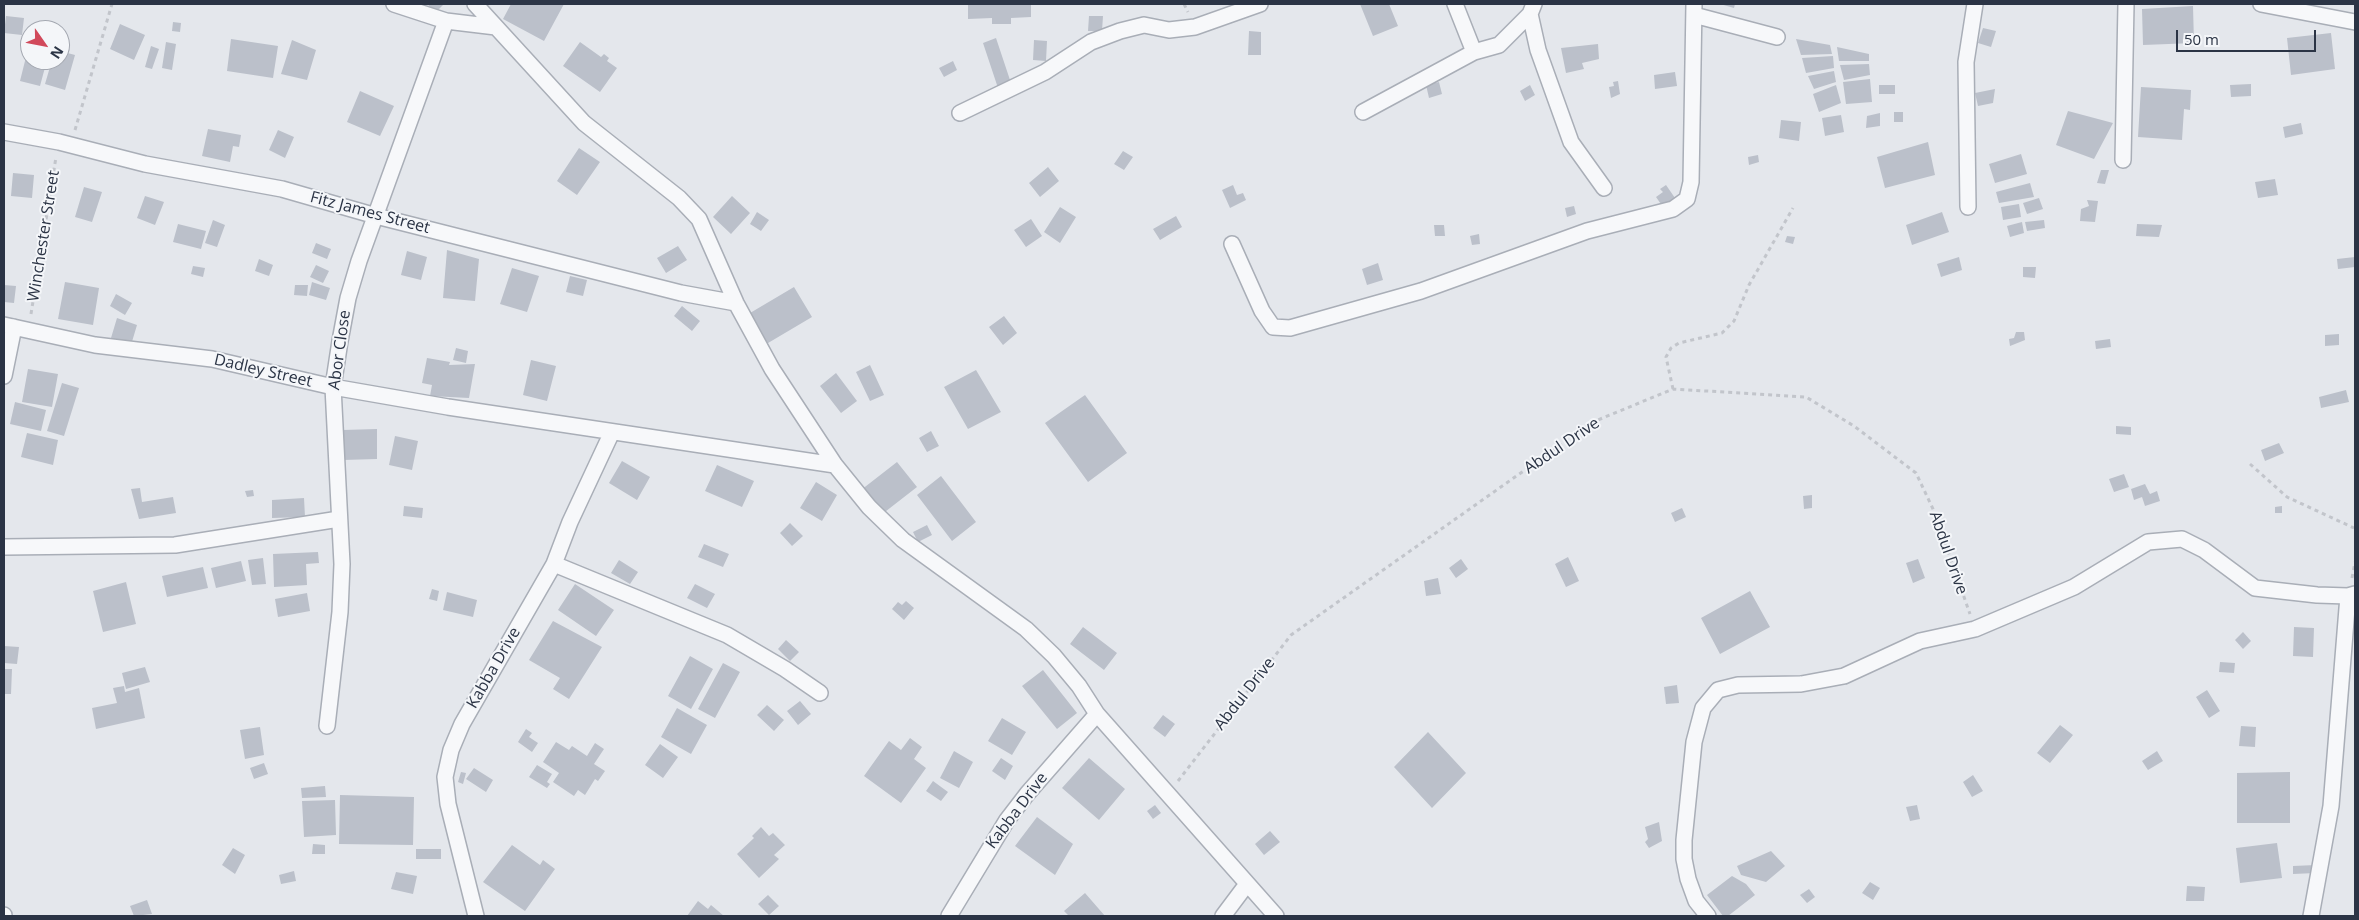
<!DOCTYPE html>
<style>
body{margin:0}
#map{position:relative;width:2359px;height:920px;overflow:hidden;background:#e4e7ec;font-family:"Open Sans",sans-serif}
canvas{display:block}
.frame{position:absolute;inset:0;border:5px solid #2b3445;pointer-events:none}
.north{position:absolute;left:20px;top:20px;width:50px;height:50px;box-sizing:border-box;background:#f4f6f9;border:1px solid #a4a8b1;border-radius:50%;rotate:123deg;font-size:14px;font-weight:700;line-height:20px;text-align:center;color:#2b3445}
.north::after{content:'';display:block;margin:auto;width:18px;height:22px;background:#d1495b;clip-path:polygon(50% 0,100% 100%,50% 72%,0 100%)}
.scale{position:absolute;left:2176px;top:30px;width:140px;height:22px;box-sizing:border-box;border:2px solid #2b3445;border-top:0;padding-left:6px;font-size:15px;line-height:18px;white-space:nowrap;color:#2b3445;-webkit-text-stroke:4px #f4f6f9;paint-order:stroke}
</style>
<div id="map">
<canvas width="2359" height="920"></canvas>
<div class="frame"></div>
<div class="north">N</div>
<div class="scale">50 m</div>
</div>
<script>
const ctx = document.querySelector('canvas').getContext('2d');
ctx.lineJoin = 'round';
function paint(path, color) {
  ctx.fillStyle = color;
  ctx.fill(path, 'evenodd');
}
function poly(rows) {
  const path = new Path2D();
  for (const r of rows) {
    path.moveTo(r[0], r[1]);
    for (let i = 2; i < r.length; i += 2) path.lineTo(r[i], r[i + 1]);
  }
  return path;
}
function strokePath(path, color, width, dash) {
  ctx.strokeStyle = color;
  ctx.lineWidth = width;
  ctx.lineCap = dash ? 'butt' : 'round';
  ctx.setLineDash(dash || []);
  ctx.stroke(path);
}
function drawText(font, color, halo, rows, align = 'center') {
  ctx.font = font + ' "Open Sans",sans-serif';
  ctx.lineWidth = 4;
  ctx.setLineDash([]);
  ctx.textBaseline = 'middle';
  ctx.strokeStyle = halo;
  ctx.fillStyle = color;
  for (const [text, x, y, turn = 0] of rows) {
    ctx.save();
    ctx.translate(x, y);
    ctx.rotate((+turn || 0) * Math.PI / 180);
    ctx.textAlign = isNaN(turn) ? turn : align;
    if (halo) ctx.strokeText(text, 0, 0);
    ctx.fillText(text, 0, 0);
    ctx.restore();
  }
}
paint(poly([
 [427,4,444,4,436,12],
 [511,4,564,4,544,41,503,19],
 [968,4,1031,4,1031,17,1011,18,1011,24,992,24,992,18,968,19],
 [1360,4,1389,4,1398,26,1373,36],
 [1720,4,1735,4,1734,8],
 [2193,6,2194,43,2143,45,2142,9],
 [6,16,24,18,22,35,4,33],
 [1089,16,1103,16,1102,31,1088,31],
 [173,22,181,23,180,32,172,31],
 [120,24,145,35,134,60,110,49],
 [1983,28,1996,31,1991,47,1978,43],
 [1249,31,1261,32,1261,55,1248,55],
 [2331,33,2335,69,2291,75,2287,38],
 [996,38,1012,86,999,91,983,43],
 [231,39,278,46,273,78,227,71],
 [1796,39,1830,45,1832,54,1801,55],
 [292,40,316,50,307,80,281,74],
 [1034,40,1047,41,1046,61,1033,60],
 [166,42,176,44,172,70,162,68],
 [580,42,601,57,604,54,609,58,607,61,617,68,600,92,563,66],
 [1598,44,1599,59,1582,63,1584,69,1566,73,1561,48],
 [151,46,159,49,152,69,145,67],
 [1837,47,1869,54,1869,61,1839,61],
 [28,49,30,49,30,60,47,60,40,86,20,81],
 [60,51,75,55,65,90,45,84,52,60,60,60],
 [1833,56,1834,68,1806,73,1802,58],
 [953,61,957,70,944,77,939,68],
 [1869,64,1870,75,1844,80,1840,65],
 [1834,71,1836,82,1814,89,1808,76],
 [1675,72,1677,86,1655,89,1654,75],
 [1870,79,1872,102,1846,104,1843,82],
 [1618,81,1620,94,1611,98,1609,87,1614,86,1613,82],
 [1439,82,1442,94,1429,98,1426,85],
 [2251,84,2251,96,2231,97,2230,85],
 [1530,85,1535,95,1525,101,1520,91],
 [1836,85,1841,103,1819,112,1813,94],
 [1879,85,1895,85,1895,94,1879,94],
 [2141,87,2191,90,2190,110,2184,109,2182,140,2138,137],
 [1995,89,1993,103,1978,106,1975,93],
 [360,91,394,106,380,136,347,122],
 [2068,111,2113,123,2094,159,2056,145],
 [1894,112,1903,112,1903,122,1894,122],
 [1880,113,1880,126,1866,128,1867,116],
 [1841,115,1844,132,1825,136,1822,118],
 [1781,120,1801,122,1799,141,1779,138],
 [2301,123,2303,134,2285,138,2283,127],
 [208,129,241,135,239,147,233,146,230,162,202,156],
 [278,130,294,137,285,158,269,150],
 [1928,142,1935,175,1885,188,1877,157],
 [579,148,600,162,577,195,557,181],
 [1123,151,1133,157,1124,170,1114,164],
 [2021,154,2027,174,1995,183,1989,164],
 [1758,155,1759,162,1749,165,1748,157],
 [1048,167,1059,181,1040,197,1029,183],
 [2101,170,2109,170,2105,184,2097,183],
 [13,173,34,175,32,198,11,196],
 [2275,179,2278,195,2258,198,2255,182],
 [2030,183,2034,197,1999,203,1996,192],
 [1233,185,1237,195,1243,193,1246,200,1230,208,1222,190],
 [1666,185,1675,198,1663,207,1656,197,1663,192,1660,189],
 [84,187,102,192,92,222,75,217],
 [145,196,164,202,155,225,137,218],
 [732,196,750,213,731,234,713,217],
 [2039,198,2043,209,2027,214,2023,203],
 [2087,200,2098,201,2095,222,2080,221,2081,209,2089,206],
 [2019,204,2021,217,2003,220,2001,207],
 [1574,206,1576,214,1567,217,1565,208],
 [1060,207,1076,217,1060,243,1044,232],
 [757,212,769,220,761,231,750,224],
 [1942,212,1949,232,1912,245,1906,225],
 [1176,216,1182,227,1160,240,1153,229],
 [1031,219,1042,236,1026,247,1014,230],
 [213,220,225,225,217,247,205,243],
 [2044,220,2045,228,2027,231,2025,222],
 [2022,222,2024,233,2010,237,2007,226],
 [178,224,206,231,201,249,173,242],
 [2137,224,2162,225,2159,237,2136,236],
 [1434,225,1444,225,1445,236,1435,236],
 [1479,234,1480,244,1472,245,1470,236],
 [1787,236,1795,237,1793,244,1785,242],
 [316,243,331,249,327,259,312,253],
 [678,246,687,260,666,273,657,258],
 [447,250,479,259,475,301,443,298],
 [407,251,427,257,421,280,401,275],
 [1959,257,1962,270,1941,277,1937,264],
 [2355,257,2355,267,2338,269,2337,259],
 [259,259,273,265,269,276,255,271],
 [1378,263,1383,280,1367,285,1362,269],
 [316,265,329,271,323,283,310,277],
 [193,266,205,268,203,277,191,274],
 [2023,267,2036,267,2035,278,2023,277],
 [512,268,539,276,527,312,500,304],
 [570,276,587,280,583,296,566,292],
 [65,282,99,288,93,325,58,319],
 [312,282,330,288,326,300,309,295],
 [4,285,16,286,14,303,4,302],
 [295,285,308,285,307,296,294,295],
 [794,287,812,317,763,346,745,316],
 [116,294,132,303,125,315,110,306],
 [682,306,700,321,692,331,674,316],
 [1004,316,1017,333,1003,345,989,327],
 [117,318,137,325,131,345,111,338],
 [2016,332,2024,332,2025,340,2010,346,2009,339,2014,338],
 [2339,334,2339,345,2325,346,2325,335],
 [2110,339,2111,347,2096,349,2095,341],
 [456,348,468,351,466,363,453,360],
 [427,358,450,362,449,365,475,364,469,398,430,396,432,385,422,383],
 [531,360,556,366,547,401,523,395],
 [870,365,884,395,870,401,856,372],
 [28,369,58,374,52,407,22,402],
 [976,370,1001,412,968,429,944,387],
 [836,373,857,401,841,413,820,386],
 [62,383,79,388,64,436,47,431],
 [2346,390,2349,402,2321,408,2319,397],
 [1085,395,1127,453,1088,482,1045,423],
 [15,402,46,410,41,431,10,424],
 [2116,426,2131,427,2131,435,2116,434],
 [377,429,377,459,343,460,343,430],
 [931,431,939,446,927,452,919,438],
 [27,433,58,440,53,465,21,457],
 [395,436,418,441,412,470,389,465],
 [2279,443,2284,453,2265,461,2261,450],
 [622,461,650,477,637,500,609,483],
 [897,462,917,487,881,515,861,490],
 [717,465,754,481,742,507,705,491],
 [2124,474,2129,487,2114,492,2109,479],
 [941,476,976,522,952,541,917,495],
 [816,482,837,495,822,521,800,508],
 [2145,484,2150,494,2157,491,2160,501,2145,506,2142,497,2134,500,2131,489],
 [140,488,142,502,173,497,176,513,139,519,131,489],
 [253,490,254,496,247,497,245,491],
 [1812,495,1812,508,1804,509,1803,496],
 [304,498,305,517,272,518,272,500],
 [404,506,423,508,422,518,403,516],
 [2282,506,2282,513,2275,513,2275,507],
 [1682,508,1686,517,1675,522,1671,513],
 [790,523,803,536,792,546,780,533],
 [927,525,932,535,918,542,913,532],
 [704,544,729,554,723,567,698,557],
 [318,552,319,563,306,564,307,585,274,587,273,554],
 [1568,557,1579,581,1566,587,1555,564],
 [263,558,266,584,252,585,248,560],
 [1461,559,1468,569,1456,578,1449,568],
 [1918,559,1925,578,1913,583,1906,563],
 [619,560,638,572,630,584,611,573],
 [241,561,246,581,216,588,211,568],
 [203,567,208,588,167,597,162,576],
 [1438,578,1441,594,1426,596,1424,581],
 [126,582,136,624,103,632,93,591],
 [575,584,614,610,596,636,558,610],
 [695,584,715,594,707,608,687,598],
 [432,589,439,591,437,601,429,599],
 [1750,591,1770,627,1720,654,1701,618],
 [447,592,477,600,473,617,443,610],
 [307,593,310,611,278,617,275,599],
 [906,601,914,608,904,620,892,609,898,602,902,605],
 [553,621,602,647,569,699,553,689,560,678,529,660],
 [1083,627,1117,653,1104,670,1070,644],
 [2294,627,2314,628,2313,657,2293,656],
 [2243,632,2251,641,2243,649,2235,640],
 [786,640,799,652,790,661,778,649],
 [4,646,19,647,17,664,4,663],
 [690,656,713,669,691,709,668,696],
 [2220,662,2235,663,2234,673,2219,672],
 [723,663,740,672,715,718,698,709],
 [145,667,150,682,126,689,122,673],
 [4,669,12,669,11,694,4,694],
 [1043,670,1077,713,1057,729,1022,686],
 [1677,685,1679,703,1666,704,1664,687],
 [124,686,125,692,139,688,145,718,96,729,92,708,117,703,113,688],
 [2207,690,2220,711,2209,718,2196,697],
 [800,701,811,714,798,725,787,711],
 [767,705,784,720,774,731,757,715],
 [677,708,707,725,691,754,661,737],
 [1163,715,1175,724,1165,737,1153,728],
 [1002,718,1026,732,1012,755,988,741],
 [2060,725,2073,735,2050,763,2037,753],
 [2241,726,2256,727,2255,747,2239,746],
 [260,727,264,755,245,759,240,730],
 [526,729,532,733,529,737,538,743,532,752,518,742],
 [1428,732,1466,773,1432,808,1394,767],
 [910,738,922,747,914,759,926,768,901,803,864,776,889,741,901,750],
 [556,742,569,750,572,746,587,756,595,743,604,749,594,764,605,771,598,781,595,779,585,795,578,790,574,796,553,782,559,773,543,762],
 [660,744,678,757,663,778,645,765],
 [954,751,973,762,959,788,940,778],
 [2157,751,2163,761,2148,770,2142,761],
 [1001,758,1013,766,1005,780,992,771],
 [1089,758,1125,789,1099,820,1062,788],
 [264,763,268,774,254,779,250,768],
 [537,765,552,774,547,782,550,784,547,788,529,777],
 [474,768,493,780,486,792,466,779],
 [461,772,466,773,463,784,458,782],
 [2290,772,2290,823,2237,823,2237,773],
 [1973,775,1983,791,1972,797,1963,782],
 [933,781,948,792,941,801,926,791],
 [325,786,326,797,302,798,301,788],
 [340,795,414,797,413,845,339,844],
 [335,800,336,835,304,837,302,801],
 [1155,805,1161,813,1153,819,1147,811],
 [1917,805,1920,819,1910,821,1906,807],
 [1037,817,1073,844,1055,875,1015,846],
 [1659,822,1662,841,1649,848,1645,842,1648,839,1645,827],
 [761,827,769,836,773,833,785,845,774,855,779,859,759,878,737,854,754,838,752,836],
 [1270,831,1280,842,1264,855,1255,844],
 [2277,843,2282,878,2240,883,2236,848],
 [313,844,325,845,325,854,312,854],
 [512,845,540,865,543,860,555,869,525,911,483,882],
 [233,848,245,855,235,874,222,865],
 [416,849,441,849,441,859,416,859],
 [1771,851,1785,866,1766,882,1741,875,1737,866],
 [2316,865,2316,873,2293,874,2293,866],
 [294,871,296,881,281,884,279,875],
 [396,872,417,876,413,894,391,889],
 [1732,876,1746,884,1755,895,1728,916,1723,916,1707,895],
 [1870,882,1880,888,1873,900,1862,893],
 [2187,886,2205,887,2204,901,2186,901],
 [1809,889,1815,897,1807,903,1800,895],
 [1085,893,1105,916,1069,916,1064,911],
 [768,895,779,906,769,915,758,904],
 [147,900,152,914,134,916,130,906],
 [698,901,708,909,711,905,724,916,687,916]
]), '#bbc0ca');
const minor = poly([
 [394,4,446,21,496,27],
 [475,4,584,123,679,198,699,219,736,303,772,369,835,465,869,507,903,540,1026,629,1054,656,1079,686,1097,714,1276,916],
 [1455,4,1474,52],
 [2261,4,2355,22],
 [1530,14,1538,50,1571,142,1604,188],
 [1694,15,1777,37],
 [1363,112,1474,52,1499,45,1530,14,1534,4],
 [960,113,1045,72,1091,42,1120,31,1144,25,1169,30,1195,27,1260,4],
 [4,132,59,142,145,164,282,189,376,216,681,293,736,303],
 [2123,160,2126,4],
 [1968,207,1966,62,1975,4],
 [1232,244,1262,311,1273,327,1290,328,1421,291,1587,231,1673,209,1687,199,1691,182,1694,4],
 [4,325,95,345,212,359,333,387,448,407,835,465],
 [4,376,14,327],
 [4,547,175,545,339,519],
 [554,564,727,635,785,669,820,693],
 [327,726,340,612,342,564,333,387,340,341,348,298,359,261,446,21],
 [4,915,4,916],
 [476,916,448,804,445,777,451,750,462,724,554,564,570,522,612,432],
 [949,916,1007,820,1027,794,1097,714],
 [1223,916,1247,884],
 [1708,916,1696,901,1688,879,1684,859,1684,840,1694,742,1703,708,1718,690,1738,685,1801,684,1844,676,1920,641,1975,629,2074,587,2148,542,2182,539,2204,550,2255,588,2317,595,2348,596,2355,594],
 [2311,916,2331,806,2348,596]
]);
strokePath(minor, '#a9aeb7', 18);
strokePath(poly([
 [1184,4,1188,12],
 [75,130,112,4],
 [31,314,56,157],
 [1673,389,1666,357,1671,348,1679,343,1722,333,1734,321,1749,285,1793,208],
 [2250,464,2287,497,2354,528,2355,532],
 [2352,578,2355,562],
 [1178,781,1291,635,1593,422,1673,389,1806,397,1854,426,1916,473,1933,509,1970,614]
]), '#c2c5cb', 3, [4, 4]);
strokePath(minor, '#f7f8fa', 15);
drawText('16px', '#2b3445', '#f4f6f9', [
 ["Fitz James Street",370,213,15],
 ["Winchester Street",44,236,-81],
 ["Abor Close",340,350,-82],
 ["Dadley Street",263,371,13],
 ["Abdul Drive",1562,446,-34],
 ["Abdul Drive",1948,553,71],
 ["Kabba Drive",494,668,-60],
 ["Abdul Drive",1245,694,-52],
 ["Kabba Drive",1017,811,-53]
]);
</script>
